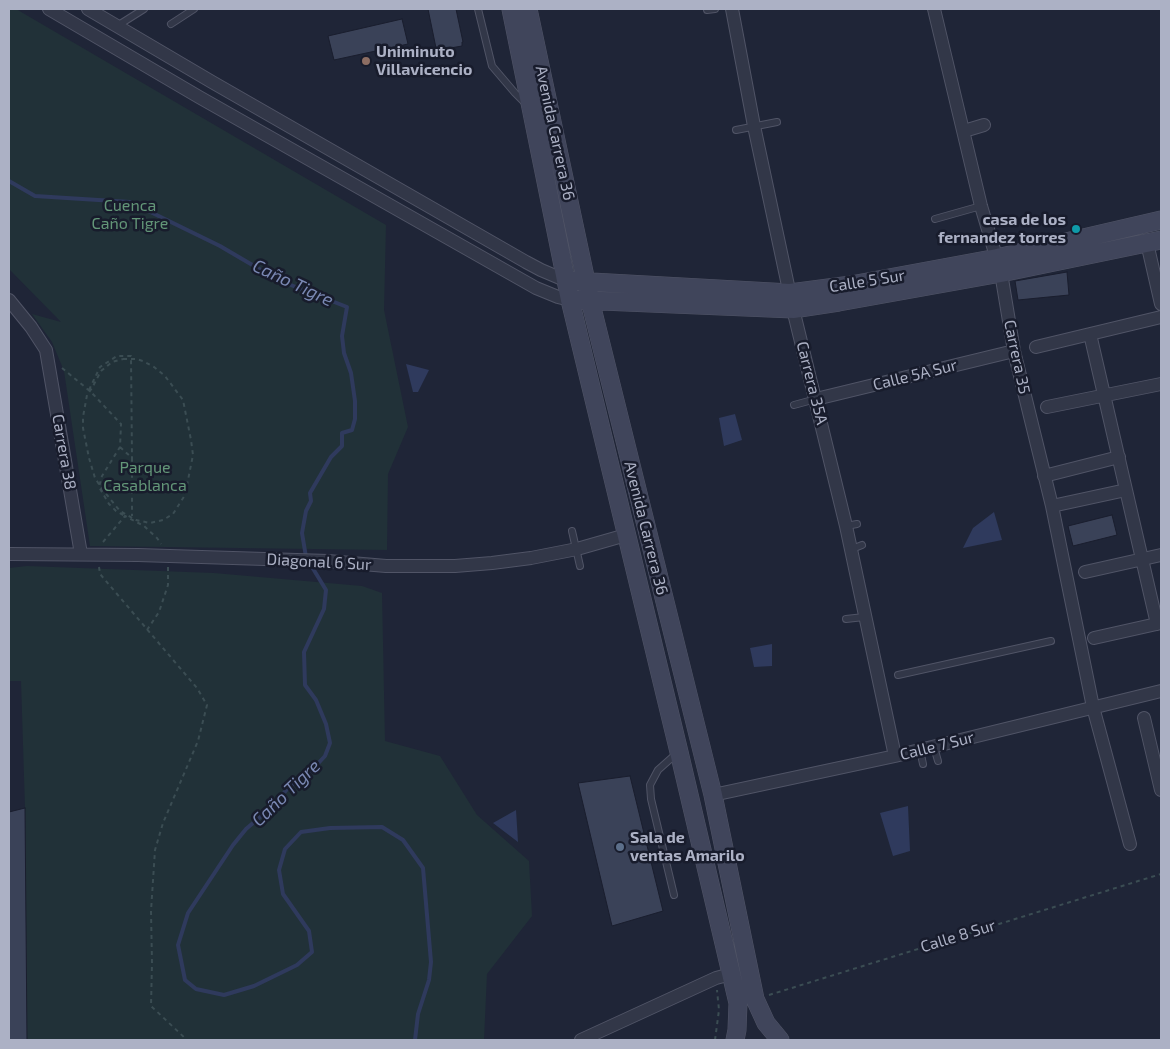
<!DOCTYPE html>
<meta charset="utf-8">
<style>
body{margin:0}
#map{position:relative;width:1170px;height:1049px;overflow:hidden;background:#1f2537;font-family:"Exo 2",sans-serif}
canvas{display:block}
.frame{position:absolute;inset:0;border:10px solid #acb1c5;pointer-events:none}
</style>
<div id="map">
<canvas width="1170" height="1049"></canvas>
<div class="frame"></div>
</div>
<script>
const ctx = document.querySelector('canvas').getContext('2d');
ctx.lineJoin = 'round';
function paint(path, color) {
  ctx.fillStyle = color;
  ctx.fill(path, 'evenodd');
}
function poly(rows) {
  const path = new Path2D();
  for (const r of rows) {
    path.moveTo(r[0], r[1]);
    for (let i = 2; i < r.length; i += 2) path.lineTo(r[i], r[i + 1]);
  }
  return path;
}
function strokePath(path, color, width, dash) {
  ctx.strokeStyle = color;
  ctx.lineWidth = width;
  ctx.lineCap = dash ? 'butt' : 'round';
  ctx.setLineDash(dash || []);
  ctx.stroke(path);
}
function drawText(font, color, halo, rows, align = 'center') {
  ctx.font = font + ' "Exo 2",sans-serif';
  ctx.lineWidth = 5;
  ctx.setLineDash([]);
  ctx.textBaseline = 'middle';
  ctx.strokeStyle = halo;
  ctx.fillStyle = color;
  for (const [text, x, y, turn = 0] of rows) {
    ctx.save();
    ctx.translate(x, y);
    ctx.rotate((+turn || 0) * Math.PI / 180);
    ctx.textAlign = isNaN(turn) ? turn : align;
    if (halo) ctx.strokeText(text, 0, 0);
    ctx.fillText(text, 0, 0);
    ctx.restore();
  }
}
paint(poly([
 [9,9,16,9,386,225,384,310,408,427,388,474,387,550,90,546,64,371,52,342,32,314,61,322,9,269],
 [27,566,214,573,362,586,382,593,385,741,440,756,477,815,529,861,532,916,487,974,484,1040,27,1040,25,808,21,681,9,681,9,568]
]), '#213138');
paint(poly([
 [406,364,429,370,418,392,413,392],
 [735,414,742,440,724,446,719,418],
 [994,512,1002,540,963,548,973,528],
 [772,644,772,666,754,667,750,648],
 [908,806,910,851,893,856,880,813],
 [516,810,518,842,493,823]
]), '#2f3a5d');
strokePath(poly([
 [9,181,35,196,130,202,220,246,278,280,347,307,342,336,344,353,351,373,355,401,355,419,352,430,342,433,342,446,331,457,310,493,311,501,306,511,302,533,306,557,326,590,324,609,304,652,305,685,316,700,326,724,330,743,325,756,311,771,288,788,273,806,246,829,233,845,188,913,178,945,185,980,196,989,224,995,254,986,297,965,312,952,309,931,283,894,279,870,285,849,301,832,330,828,382,827,403,840,423,868,431,962,429,980,418,1014,415,1040]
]), '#2f3a5d', 4);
const building = poly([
 [428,9,456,9,463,42,462,42,462,46,439,50,439,47,436,48,428,9],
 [402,19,408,44,334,60,328,36,402,19],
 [1067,272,1069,295,1018,300,1015,281,1067,272],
 [1112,515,1117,535,1073,546,1068,526,1112,515],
 [630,776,663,911,612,926,578,783,630,776],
 [25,808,27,1040,9,1040,9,812,25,808]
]);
paint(building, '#3a4258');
strokePath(building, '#1a1e2e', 1);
const lane = poly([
 [478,9,492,66,515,93,525,103],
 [707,10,715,9],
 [171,24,194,9],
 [117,26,144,9],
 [736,130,777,122],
 [935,219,981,206],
 [794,405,816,399],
 [846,526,857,524],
 [572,531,580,566],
 [852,549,862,545],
 [846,619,864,617],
 [898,675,1051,641],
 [934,747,938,761],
 [920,750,923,764],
 [674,895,651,799,650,785,658,770,676,754]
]);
const street = poly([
 [49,9,199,97,536,288,558,297,570,300],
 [88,9,212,82,526,262,541,270,567,281],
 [732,9,754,126,793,309,846,526,895,756],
 [934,9,981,206,1001,273,1014,351,1052,506,1093,707,1130,844],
 [964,131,984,125],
 [1147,243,1161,304],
 [9,300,31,327,46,350,81,554],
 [1090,334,1157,624],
 [1036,347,1161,317],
 [816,399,1014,351],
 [1047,407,1161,384],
 [1044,476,1119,457],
 [1052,506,1126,490],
 [9,554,138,555,328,561,386,566,455,566,492,563,531,558,577,549,626,535],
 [1085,572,1161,555],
 [1094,638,1161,623],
 [1144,718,1161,790],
 [713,795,895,756,1161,691],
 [581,1040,716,978,731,974]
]);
const secondary = poly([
 [511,9,570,300,679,752,738,1003,737,1030,735,1040],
 [528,9,590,300,713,795,755,999,766,1023,780,1040],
 [574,281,790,293,851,285,997,258,1161,220],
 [578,300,793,309,839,302,1001,273,1161,240]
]);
strokePath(lane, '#505466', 8);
strokePath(street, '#505466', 14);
strokePath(secondary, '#505466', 19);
strokePath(poly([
 [123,359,136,359,143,361,154,367,165,376,183,400,191,440,193,455,185,495,173,514,163,520,150,523,136,520,120,511,102,489,95,478,89,458,83,428,83,417,87,395,92,388,101,371,112,362,123,359],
 [62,368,91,392,121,424,120,447,102,476,99,487,109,504,116,511,125,516],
 [89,390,100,367,117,356,131,356,132,458],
 [120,447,132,458,132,516],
 [103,542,125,516,144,526,157,538,161,544],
 [99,567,100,574,197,688,207,705,198,741,163,823,155,850,151,911,152,963,151,1006,187,1040],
 [147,630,159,612,168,585,168,567],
 [769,995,1161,874],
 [715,1040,719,1010,717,990]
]), '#3b4d53', 2, [4, 4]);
strokePath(lane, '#323748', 6);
strokePath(street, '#323748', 12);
strokePath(secondary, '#40455b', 18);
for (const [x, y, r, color] of [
 [366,61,5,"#8d6e63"],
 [1076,229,5,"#0f9aa8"],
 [620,847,5,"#5c6f8a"]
]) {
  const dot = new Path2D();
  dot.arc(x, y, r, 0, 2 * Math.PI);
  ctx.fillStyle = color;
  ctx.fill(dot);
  strokePath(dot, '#181c2c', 2);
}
drawText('bold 16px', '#acb1c5', '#181c2c', [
 ["Uniminuto",376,52],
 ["Villavicencio",376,70],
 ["casa de los",1066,220,"right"],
 ["fernandez torres",1066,238,"right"],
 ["Sala de",630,838],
 ["ventas Amarilo",630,856]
], 'left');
drawText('16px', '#acb1c5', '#181c2c', [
 ["Avenida Carrera 36",555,133,78],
 ["Calle 5 Sur",867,281,-9],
 ["Carrera 35",1017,357,78],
 ["Calle 5A Sur",915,375,-14],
 ["Carrera 35A",812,383,76],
 ["Carrera 38",64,452,80],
 ["Avenida Carrera 36",646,528,76],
 ["Diagonal 6 Sur",319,562,3],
 ["Calle 7 Sur",937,746,-14],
 ["Calle 8 Sur",958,936,-17]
]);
drawText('16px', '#639678', '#181c2c', [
 ["Cuenca",130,206],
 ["Caño Tigre",130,224],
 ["Parque",145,468],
 ["Casablanca",145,486]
]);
drawText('italic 18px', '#7a88b3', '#181c2c', [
 ["Caño Tigre",293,283,25],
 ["Caño Tigre",286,793,-44]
]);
</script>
